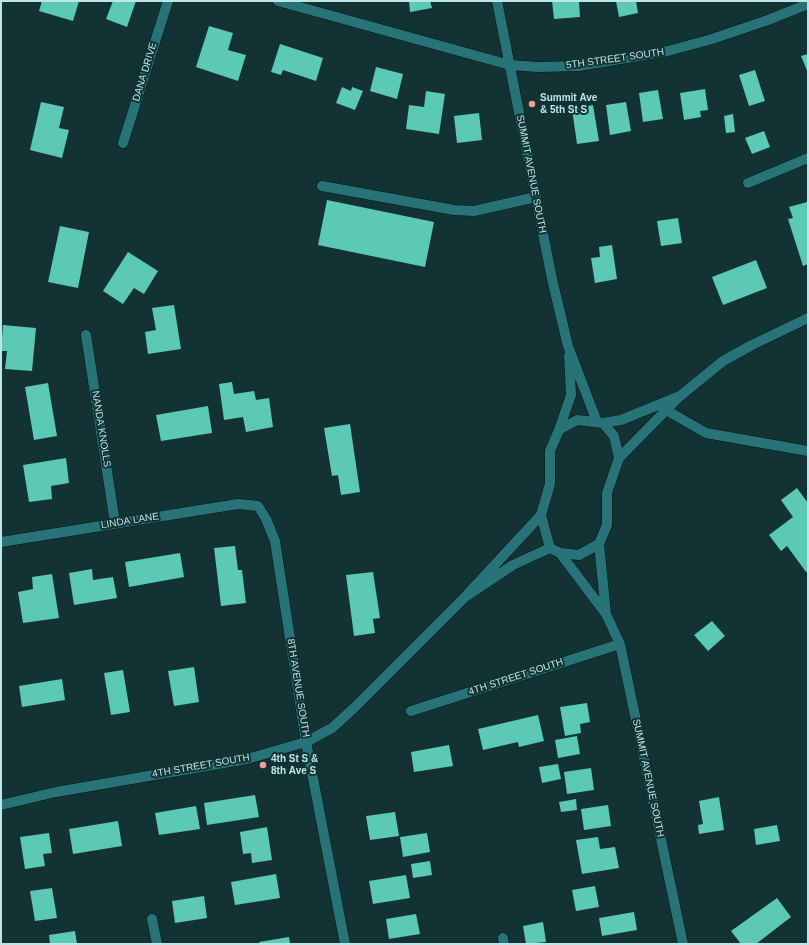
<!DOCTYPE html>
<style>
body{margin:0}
#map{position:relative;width:809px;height:945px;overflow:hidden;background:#133234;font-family:Arial,sans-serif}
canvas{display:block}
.frame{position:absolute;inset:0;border:2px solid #bbe7e9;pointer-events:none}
</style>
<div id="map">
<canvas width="809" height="945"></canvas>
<div class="frame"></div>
</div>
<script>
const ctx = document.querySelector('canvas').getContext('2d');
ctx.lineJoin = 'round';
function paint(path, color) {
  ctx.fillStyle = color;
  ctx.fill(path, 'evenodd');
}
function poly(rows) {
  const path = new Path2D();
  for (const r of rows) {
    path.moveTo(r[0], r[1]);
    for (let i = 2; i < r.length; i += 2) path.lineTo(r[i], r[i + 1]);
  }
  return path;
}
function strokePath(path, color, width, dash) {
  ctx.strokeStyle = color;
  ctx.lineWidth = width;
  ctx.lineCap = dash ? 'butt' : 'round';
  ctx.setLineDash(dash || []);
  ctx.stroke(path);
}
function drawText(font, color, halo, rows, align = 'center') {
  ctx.font = font + ' Arial,sans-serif';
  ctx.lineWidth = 4;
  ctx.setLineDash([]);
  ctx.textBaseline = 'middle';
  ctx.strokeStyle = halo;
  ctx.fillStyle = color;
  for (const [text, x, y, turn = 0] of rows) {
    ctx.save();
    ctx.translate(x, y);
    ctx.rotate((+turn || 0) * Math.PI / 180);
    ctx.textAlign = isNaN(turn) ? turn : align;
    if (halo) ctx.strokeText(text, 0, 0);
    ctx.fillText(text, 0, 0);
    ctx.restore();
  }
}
paint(poly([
 [42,1,79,1,73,21,39,11],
 [113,1,136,1,127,27,106,19],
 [409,1,430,1,432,8,410,12],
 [552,1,579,1,580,17,554,19],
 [616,1,636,1,638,13,619,17],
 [209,26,233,33,228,50,246,55,238,81,196,67],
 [280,44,323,58,316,81,283,70,281,75,271,72],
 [808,54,808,73,801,56],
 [376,67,403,74,397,99,370,91],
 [755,70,765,101,749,106,739,75],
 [342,87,351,91,352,87,363,91,355,110,336,103],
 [705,89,708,110,700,111,701,117,684,120,680,93],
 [658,90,663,119,643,122,639,93],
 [426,91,445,94,439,134,406,129,409,105,424,107],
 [41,102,64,107,59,128,69,130,62,158,30,150],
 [626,102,631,131,610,135,606,105],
 [593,105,599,141,577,144,572,109],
 [479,113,482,140,457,143,454,116],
 [733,114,735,132,726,133,724,116],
 [764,131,770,147,752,154,745,138],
 [327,200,434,222,425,267,318,245],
 [807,202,808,264,803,266,788,219,793,218,789,207],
 [678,218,682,243,661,246,657,221],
 [60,226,89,232,78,288,48,282],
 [612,245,617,279,595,283,591,258,600,257,599,247],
 [128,252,158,271,144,294,134,288,123,304,103,291],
 [756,260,767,288,723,305,712,277],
 [174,305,181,349,148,354,145,332,156,330,152,308],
 [3,325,36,328,32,371,5,369,7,351,1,351],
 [232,382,234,394,254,391,256,400,269,398,273,427,246,432,243,417,224,420,219,384],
 [48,383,57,436,34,440,25,387],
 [208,406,212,433,161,441,156,415],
 [350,424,360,492,341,495,338,475,332,476,324,428],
 [66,458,69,483,51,486,52,499,29,502,23,465],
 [797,488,808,503,808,571,806,572,787,546,781,551,769,535,793,517,781,500],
 [235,546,238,570,242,570,246,603,221,606,214,548],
 [180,553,184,577,129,587,125,562],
 [92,569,93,580,113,577,117,598,74,605,69,573],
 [373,572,380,618,373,619,375,633,354,636,346,575],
 [52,574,59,618,23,623,18,592,33,589,32,577],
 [712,621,725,636,708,651,694,635],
 [194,667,199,702,174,706,168,671],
 [123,670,130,712,111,715,104,673],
 [62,679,65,700,22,707,19,686],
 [587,703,590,722,580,724,581,733,565,736,560,707],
 [538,715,544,741,519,747,518,742,483,750,478,729],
 [577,736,580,754,558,758,555,740],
 [449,745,453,766,414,772,411,752],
 [558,764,561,779,542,783,539,767],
 [591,768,594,790,567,794,564,772],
 [255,795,259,817,207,825,204,803],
 [719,797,724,830,699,834,698,825,703,824,699,801],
 [576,799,577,810,561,812,559,802],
 [608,805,611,826,584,830,581,809],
 [196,806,200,829,159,835,155,813],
 [395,812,399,836,370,840,366,816],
 [118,821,122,846,73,854,69,829],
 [777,825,780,841,756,845,754,829],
 [267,827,272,860,252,863,251,853,243,854,240,832],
 [49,833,52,853,43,854,45,866,25,869,20,837],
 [427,833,430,852,403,857,400,837],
 [598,837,600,849,615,847,619,868,582,874,576,840],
 [430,861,432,875,413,878,411,864],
 [276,874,280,898,235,905,231,882],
 [406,875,410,898,373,904,369,881],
 [595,886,599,907,576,911,572,890],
 [52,888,57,918,35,921,30,891],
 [204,896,207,918,175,923,172,901],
 [777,898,791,917,756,944,741,944,731,931],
 [634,912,637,930,602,936,599,918],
 [416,914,420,934,389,939,386,919],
 [543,922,546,942,526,944,523,926],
 [75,931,77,944,50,944,49,935],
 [289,937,290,944,260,944,259,942]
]), '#5cc8b6');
const minor = poly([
 [278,1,510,65,538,67,578,66,668,51,712,39,768,20,808,4],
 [497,1,552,279,568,346,597,422],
 [123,143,168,1],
 [748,183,808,158],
 [322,186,454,210,474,211,536,197],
 [86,335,115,523],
 [680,396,723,361,752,345,808,318],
 [666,410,706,433,808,451],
 [603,423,614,436,619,458,607,493,607,525,599,544,579,555,560,553,550,548,541,515,550,484,550,451,559,430,577,420,603,423,621,420,680,396,619,458],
 [559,430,571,395,569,356],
 [541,515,465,597,513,565,550,548],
 [1,542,238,504,258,506,266,519,275,541,306,742,345,944],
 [599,544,606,614],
 [560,553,606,614,620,644,683,944],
 [411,711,620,644],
 [1,805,56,792,247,759,306,742,332,728,354,708,465,597],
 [152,919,157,944],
 [503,938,504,944]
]);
strokePath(minor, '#00191b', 11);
strokePath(minor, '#277377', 10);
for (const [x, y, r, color] of [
 [532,104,4,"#f59b9a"],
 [263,765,4,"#f59b9a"]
]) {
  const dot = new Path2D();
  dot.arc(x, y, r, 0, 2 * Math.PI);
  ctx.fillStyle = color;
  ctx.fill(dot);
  strokePath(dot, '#133234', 1.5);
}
drawText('10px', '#bbe7e9', '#133234', [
 ["5TH STREET SOUTH",615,59,-8],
 ["DANA DRIVE",145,72,-73],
 ["SUMMIT AVENUE SOUTH",531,174,79],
 ["NANDA KNOLLS",101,429,81],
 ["LINDA LANE",130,521,-9],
 ["4TH STREET SOUTH",516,677,-18],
 ["8TH AVENUE SOUTH",298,688,81],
 ["4TH STREET SOUTH",201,766,-10],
 ["SUMMIT AVENUE SOUTH",648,778,78]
]);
drawText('bold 10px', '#bbe7e9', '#133234', [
 ["Summit Ave",540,98],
 ["& 5th St S",540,110],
 ["4th St S &",271,759],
 ["8th Ave S",271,771]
], 'left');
</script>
